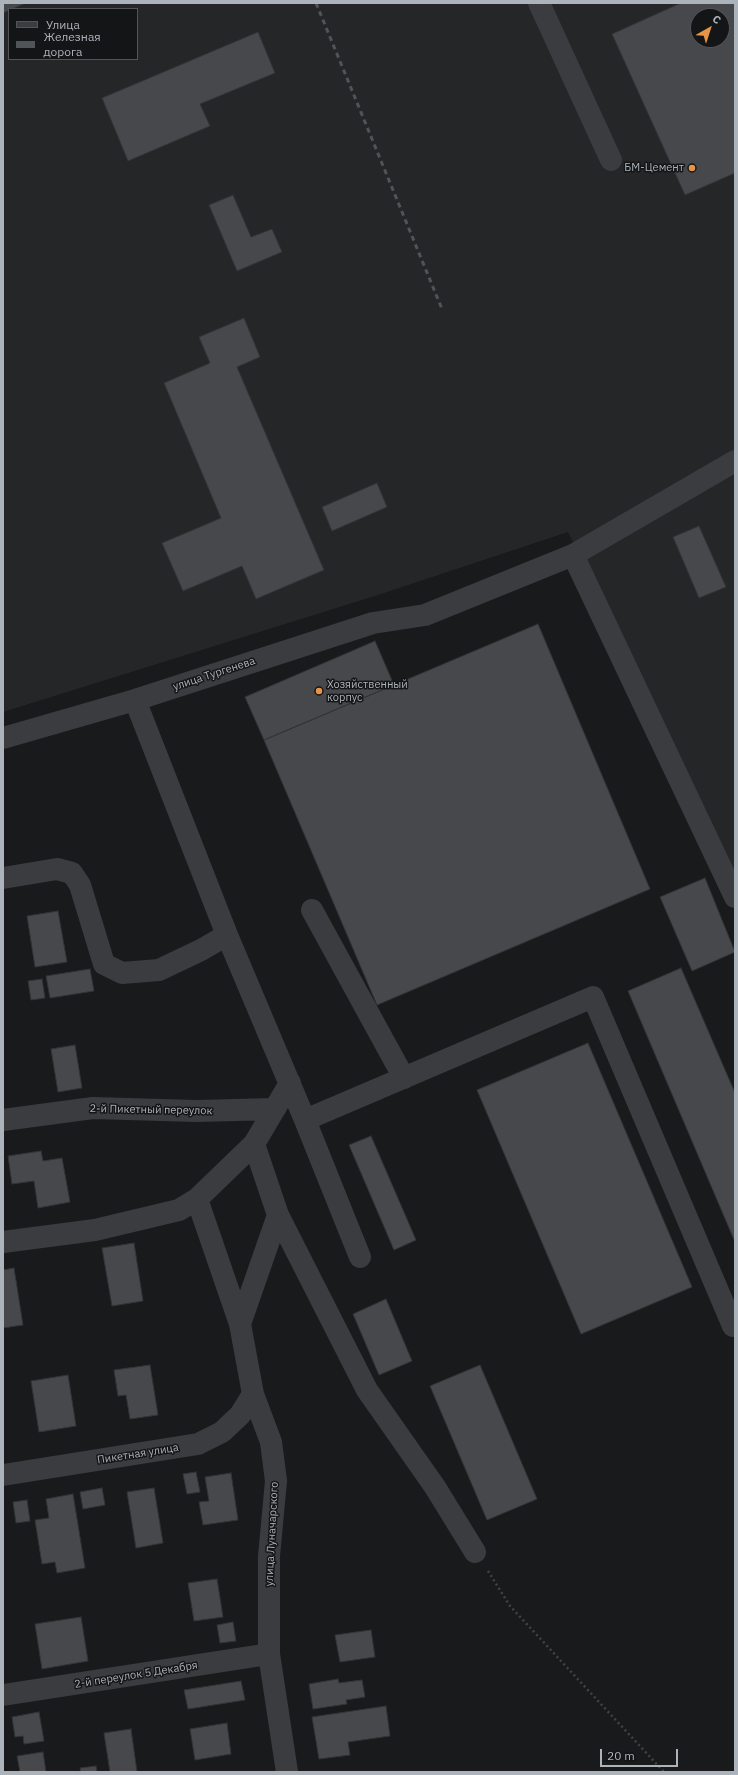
<!DOCTYPE html>
<meta charset="utf-8">
<style>
body{margin:0}
#map{position:relative;width:738px;height:1775px;overflow:hidden;background:#191a1b;font-family:"IBM Plex Sans",sans-serif}
canvas{display:block}
.frame{position:absolute;inset:0;border:4px solid #adb3ba;pointer-events:none}
.legend{position:absolute;left:8px;top:8px;width:130px;height:52px;box-sizing:border-box;background:#141516;border:1px solid #515458;margin:0;padding:5px 7px;list-style:none;font-size:12px;color:#adb3ba}
.legend li{display:flex;align-items:center;gap:8px;height:20px}
.legend b{width:20px;border:1px solid #515458}
.north{position:absolute;left:690px;top:8px;width:40px;height:40px;box-sizing:border-box;background:#141516;border:1px solid #515458;border-radius:50%;rotate:39deg;font-size:11px;font-weight:700;line-height:16px;text-align:center;color:#adb3ba}
.north::after{content:'';display:block;margin:auto;width:14px;height:18px;background:#e69447;clip-path:polygon(50% 0,100% 100%,50% 72%,0 100%)}
.scale{position:absolute;left:600px;top:1749px;width:78px;height:18px;box-sizing:border-box;border:2px solid #adb3ba;border-top:0;padding-left:5px;font-size:12px;line-height:14px;white-space:nowrap;color:#adb3ba;-webkit-text-stroke:3px #141516;paint-order:stroke}
</style>
<div id="map">
<canvas width="738" height="1775"></canvas>
<div class="frame"></div>
<ul class="legend">
<li><b style="height:5px;background:#3a3c40"></b>Улица</li>
<li><b style="height:5px;background:#505357"></b>Железная дорога</li>
</ul>
<div class="north">С</div>
<div class="scale">20 m</div>
</div>
<script>
const ctx = document.querySelector('canvas').getContext('2d');
ctx.lineJoin = 'round';
function paint(path, color) {
  ctx.fillStyle = color;
  ctx.fill(path, 'evenodd');
}
function poly(rows) {
  const path = new Path2D();
  for (const r of rows) {
    path.moveTo(r[0], r[1]);
    for (let i = 2; i < r.length; i += 2) path.lineTo(r[i], r[i + 1]);
  }
  return path;
}
function strokePath(path, color, width, dash) {
  ctx.strokeStyle = color;
  ctx.lineWidth = width;
  ctx.lineCap = dash ? 'butt' : 'round';
  ctx.setLineDash(dash || []);
  ctx.stroke(path);
}
function drawText(font, color, halo, rows, align = 'center') {
  ctx.font = font + ' "IBM Plex Sans",sans-serif';
  ctx.lineWidth = 3;
  ctx.setLineDash([]);
  ctx.textBaseline = 'middle';
  ctx.strokeStyle = halo;
  ctx.fillStyle = color;
  for (const [text, x, y, turn = 0] of rows) {
    ctx.save();
    ctx.translate(x, y);
    ctx.rotate((+turn || 0) * Math.PI / 180);
    ctx.textAlign = isNaN(turn) ? turn : align;
    if (halo) ctx.strokeText(text, 0, 0);
    ctx.fillText(text, 0, 0);
    ctx.restore();
  }
}
paint(poly([
 [3,3,735,3,735,875,568,532,378,595,3,712],
 [9,9,137,9,137,59,9,59],
 [698,16,722,16,722,40,698,40]
]), '#252628');
const building = poly([
 [3,3,26,3,3,13,3,3],
 [681,3,735,3,735,173,685,195,612,34,681,3],
 [698,16,722,16,722,40,698,40,698,16],
 [258,32,275,73,200,104,210,126,128,161,102,98,258,32],
 [233,195,251,237,272,229,282,252,237,271,209,205,233,195],
 [244,318,260,357,237,367,324,570,256,599,242,566,183,591,162,543,221,518,164,383,210,363,199,337,244,318],
 [377,483,387,507,332,531,322,507,377,483],
 [699,526,726,587,699,598,673,537,699,526],
 [538,624,650,889,377,1005,264,740,538,624],
 [375,641,394,685,264,740,245,697,375,641],
 [705,878,735,952,692,971,660,897,705,878],
 [58,911,67,962,35,967,27,916,58,911],
 [681,968,735,1093,735,1242,628,991,681,968],
 [90,969,94,991,50,998,46,976,90,969],
 [42,979,45,998,31,1000,28,981,42,979],
 [588,1043,692,1287,581,1334,477,1090,588,1043],
 [75,1045,82,1088,58,1092,51,1049,75,1045],
 [371,1136,416,1240,394,1250,349,1145,371,1136],
 [41,1151,43,1161,62,1158,70,1202,38,1208,34,1181,12,1184,8,1156,41,1151],
 [134,1243,143,1301,112,1306,102,1248,134,1243],
 [14,1268,23,1325,3,1328,3,1270,14,1268],
 [386,1299,412,1361,379,1375,353,1314,386,1299],
 [150,1365,158,1415,130,1419,126,1395,118,1396,114,1370,150,1365],
 [480,1365,537,1499,487,1520,430,1386,480,1365],
 [68,1375,76,1426,39,1432,31,1381,68,1375],
 [196,1472,200,1492,187,1494,183,1474,196,1472],
 [231,1473,238,1520,203,1525,199,1502,209,1501,205,1477,231,1473],
 [102,1488,105,1505,83,1509,80,1492,102,1488],
 [154,1488,163,1543,136,1548,127,1492,154,1488],
 [73,1494,85,1568,57,1573,55,1562,42,1564,35,1520,49,1518,46,1499,73,1494],
 [27,1500,30,1521,16,1523,13,1502,27,1500],
 [217,1579,223,1617,194,1621,188,1583,217,1579],
 [81,1617,88,1661,42,1669,35,1624,81,1617],
 [233,1622,236,1641,220,1643,217,1625,233,1622],
 [371,1630,375,1657,340,1662,335,1635,371,1630],
 [338,1679,339,1683,362,1680,365,1697,346,1700,347,1704,313,1709,309,1684,338,1679],
 [241,1681,245,1700,188,1709,184,1690,241,1681],
 [386,1706,390,1736,348,1742,350,1755,319,1759,312,1717,386,1706],
 [39,1712,44,1741,24,1744,23,1736,15,1737,12,1717,39,1712],
 [227,1723,231,1754,195,1760,190,1729,227,1723],
 [131,1729,137,1772,110,1772,104,1733,131,1729],
 [43,1752,46,1772,20,1772,17,1756,43,1752],
 [96,1766,97,1772,81,1772,80,1768,96,1766]
]);
paint(building, '#46484b');
strokePath(building, '#333437', 1);
strokePath(poly([
 [488,1571,510,1606,664,1772]
]), '#414347', 2.5, [2, 3]);
strokePath(poly([
 [539,3,611,160],
 [573,555,735,461],
 [135,700,227,935,305,1120,593,997,733,1326],
 [3,738,135,700,373,623,425,615,573,555,735,897],
 [3,878,57,869,72,873,80,885,104,964,122,973,159,970,201,950,227,935],
 [312,910,404,1078],
 [3,1120,93,1108,196,1111,275,1109],
 [305,1120,360,1257],
 [278,1215,367,1390,435,1487,475,1552],
 [3,1242,95,1230,179,1210,197,1199],
 [240,1324,278,1215,254,1144],
 [3,1475,198,1444,222,1432,240,1415,253,1394],
 [3,1695,269,1654],
 [287,1772,269,1654,269,1556,276,1481,271,1442,253,1394,240,1324,197,1199,254,1144,290,1083]
]), '#3a3c40', 22);
strokePath(poly([
 [316,3,442,309]
]), '#505357', 3, [5, 4]);
for (const [x, y, r, color] of [
 [692,168,4,"#e69447"],
 [319,691,4,"#e69447"]
]) {
  const dot = new Path2D();
  dot.arc(x, y, r, 0, 2 * Math.PI);
  ctx.fillStyle = color;
  ctx.fill(dot);
  strokePath(dot, '#141516', 1.5);
}
drawText('11px', '#adb3ba', '#141516', [
 ["БМ-Цемент",684,168],
 ["Хозяйственный",327,685,"left"],
 ["корпус",327,698,"left"]
], 'right');
drawText('11px', '#adb3ba', '#141516', [
 ["улица Тургенева",214,674,-18],
 ["2-й Пикетный переулок",151,1110,1],
 ["Пикетная улица",138,1454,-9],
 ["улица Луначарского",272,1534,-87],
 ["2-й переулок 5 Декабря",136,1675,-9]
]);
</script>
